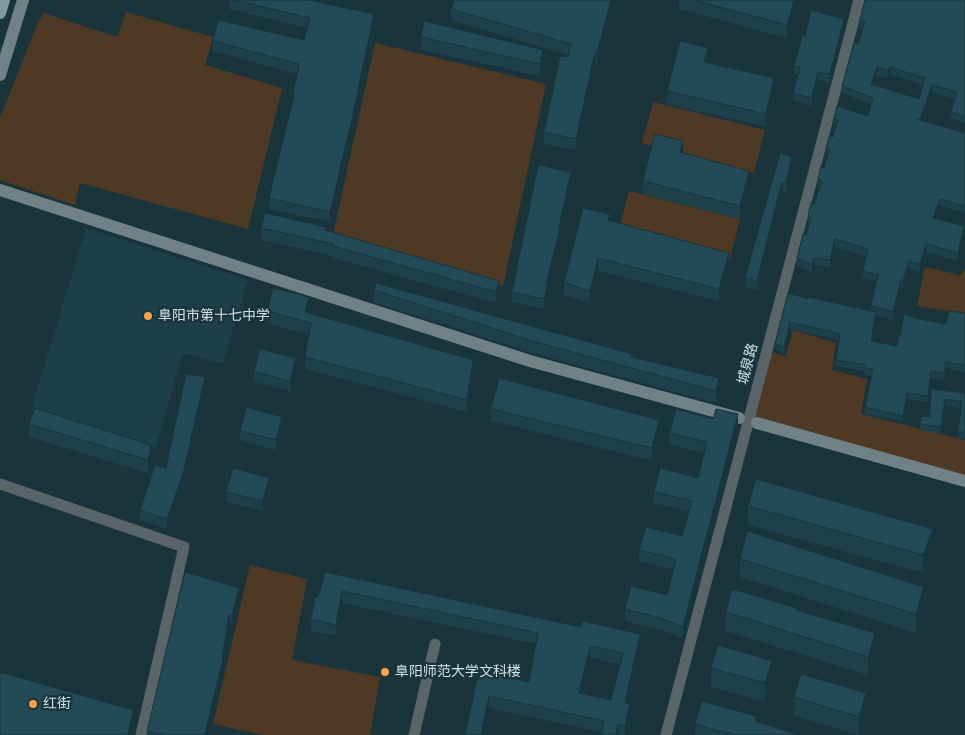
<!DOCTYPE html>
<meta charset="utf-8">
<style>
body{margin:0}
canvas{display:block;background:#1a343c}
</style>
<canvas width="965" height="735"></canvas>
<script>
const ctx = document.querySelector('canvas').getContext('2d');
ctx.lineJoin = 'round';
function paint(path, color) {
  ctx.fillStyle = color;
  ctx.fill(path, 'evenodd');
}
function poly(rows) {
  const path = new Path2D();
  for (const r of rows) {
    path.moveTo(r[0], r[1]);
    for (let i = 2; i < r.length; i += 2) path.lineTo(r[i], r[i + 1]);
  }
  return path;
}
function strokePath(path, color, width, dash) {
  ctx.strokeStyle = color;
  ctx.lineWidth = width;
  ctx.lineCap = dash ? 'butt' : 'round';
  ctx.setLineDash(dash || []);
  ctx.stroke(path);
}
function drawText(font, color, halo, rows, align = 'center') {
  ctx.font = font + ' "Libre Baskerville","Noto Sans SC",serif';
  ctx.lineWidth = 4.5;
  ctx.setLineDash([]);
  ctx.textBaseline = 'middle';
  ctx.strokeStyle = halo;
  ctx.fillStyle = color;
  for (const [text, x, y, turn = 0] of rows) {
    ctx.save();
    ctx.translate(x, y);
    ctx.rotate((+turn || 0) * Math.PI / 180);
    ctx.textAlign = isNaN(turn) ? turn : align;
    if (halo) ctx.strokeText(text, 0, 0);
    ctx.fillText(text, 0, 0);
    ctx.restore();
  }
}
paint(poly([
 [86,228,248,280,223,364,183,353,156,447,31,410]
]), '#1c3f49');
paint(poly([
 [126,12,213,37,205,65,282,88,248,229,80,183,75,205,0,180,0,118,38,22,44,13,117,37],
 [375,43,546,84,503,286,333,235],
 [653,102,765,130,754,173,642,143],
 [629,191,740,219,729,262,618,232],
 [925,267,960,275,965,269,965,314,917,306],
 [793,330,836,343,832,370,867,379,861,414,965,440,965,475,754,416,769,352,786,356],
 [250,565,307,579,292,660,380,677,370,735,263,735,213,724]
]), '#4e3925');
strokePath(poly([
 [0,484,184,547,141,735],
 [414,735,435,644],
 [666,735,859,0]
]), '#596569', 11);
strokePath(poly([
 [0,75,23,0],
 [0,190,530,361,739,418],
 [757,423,965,481]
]), '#708288', 12);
strokePath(poly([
 [0,13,4,0]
]), '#8199a1', 12);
paint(poly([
 [229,0,309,0,374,24,352,130,330,222,269,209,269,198,293,100,293,94,297,74,213,51,213,41,304,40,307,28,229,9],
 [614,0,597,65,595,64,576,150,544,144,544,132,568,55,451,20,451,9],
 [679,0,798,0,787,38,679,9],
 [965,0,965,123,951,119,951,112,955,99,932,93,922,121,965,133,965,213,940,206,936,218,964,234,958,261,926,252,920,272,909,269,903,288,901,288,893,320,876,315,872,341,897,346,900,336,919,319,946,324,965,313,965,372,946,368,944,380,931,378,928,402,907,399,903,422,865,414,865,407,871,376,865,374,865,371,836,366,836,360,839,340,790,329,784,353,775,350,775,344,808,299,871,311,871,306,876,281,863,278,863,271,866,256,835,247,830,267,814,265,812,273,797,266,797,258,809,224,808,224,808,216,814,204,820,187,818,187,818,179,824,168,828,157,826,156,826,149,833,137,836,127,834,127,834,119,868,116,871,104,842,93,842,86,858,44,863,28,860,27,860,20],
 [890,74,923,85,919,99,874,84,877,75,888,78],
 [844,27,830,83,818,80,812,106,793,101,793,93,798,75,794,74,794,66,805,36],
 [421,37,543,63,540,76,421,50],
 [708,61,707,63,774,91,766,127,667,104,667,91],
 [780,153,792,166,786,192,782,191,757,290,745,287,745,278],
 [643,181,749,184,740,219,643,194],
 [571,182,560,230,560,236,548,284,548,291,544,309,512,302,512,292],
 [610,220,729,266,719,301,598,271,590,304,564,295,564,282],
 [261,228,326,231,499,292,496,303,333,258,333,256,261,240],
 [374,290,632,357,719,390,716,403,532,353,374,302],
 [309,310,308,313,473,373,467,412,305,369,305,357,309,334,267,324,267,311],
 [296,368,290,391,254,382,254,372],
 [205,387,183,483,167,529,140,520,140,510,166,468],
 [931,389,965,393,965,392,965,438,958,438,958,432,961,408,945,406,941,433,920,430,920,424,930,417],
 [491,409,659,433,652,461,491,421],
 [29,424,151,458,148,473,29,437],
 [282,426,276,450,240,440,240,431],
 [738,426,683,638,661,630,625,621,625,609,667,595,674,570,639,561,639,550,682,536,689,512,654,503,654,492,698,478,704,453,670,444,670,433],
 [269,487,263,511,226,501,226,492],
 [748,506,933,547,923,573,748,525],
 [740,559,924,605,916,633,740,577],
 [325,572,640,645,628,704,630,716,625,735,601,735,601,732,489,708,479,671,529,682,536,644,342,603,336,636,311,631,311,619,318,597],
 [590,658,620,664,611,700,582,693],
 [239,597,232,624,229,622,223,659,223,667,207,735,147,735,147,731],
 [797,610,875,652,868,675,726,631,726,612],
 [711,668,772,679,765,702,711,687],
 [794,697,866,712,859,735,794,716],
 [756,722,798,735,695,735,695,724]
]), '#1e404b');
paint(poly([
 [611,0,614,0,614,2,597,65,597,53],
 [794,0,798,0,787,38,787,25],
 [374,14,374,24,352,130,330,222,330,212],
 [844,19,844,27,830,83,830,74],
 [708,48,708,61,704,75,704,62],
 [543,50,543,63,540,76,540,64],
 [595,52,595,64,576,150,576,139],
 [877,67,877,75,871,91,871,84],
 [890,67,890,74,888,78,888,71],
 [818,72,818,80,812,106,812,98],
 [774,78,774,91,766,127,766,114],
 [932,85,932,93,920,127,920,119],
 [683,141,683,153,680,152],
 [792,157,792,166,786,192,786,183],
 [749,171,749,184,740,219,740,206],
 [571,172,571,182,560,230,560,236,548,284,548,291,544,309,544,299,547,281],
 [782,182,782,191,757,290,757,281],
 [940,199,940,206,933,225,933,218],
 [964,226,964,234,958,261,958,253],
 [835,239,835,247,830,267,830,260],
 [926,244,926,252,920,272,920,264],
 [729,253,729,266,719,301,719,289],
 [598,258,598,271,590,304,590,291],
 [814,258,814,265,812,273,812,265],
 [909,261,909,269,903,288,903,281],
 [901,280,901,288,893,320,893,312],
 [499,281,499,292,496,303,496,292],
 [309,297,309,310,306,321,305,312],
 [876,312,876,318,871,348,871,341],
 [790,322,790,329,784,353,784,347],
 [296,358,296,368,290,391,290,381],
 [473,360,473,373,467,412,467,400],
 [931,371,931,378,928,402,928,396],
 [205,377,205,387,183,483,167,529,167,519],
 [719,378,719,390,716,403,716,391],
 [907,393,907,399,903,422,903,416],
 [945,399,945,406,941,433,941,427],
 [738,414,738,426,683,638,683,627],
 [282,417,282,426,276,450,276,440],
 [659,420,659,433,652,461,652,448],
 [151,445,151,458,148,473,148,460],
 [269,478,269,487,263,511,263,501],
 [933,529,933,547,923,573,923,555],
 [924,587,924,605,916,633,916,614],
 [239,588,239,597,232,624,232,615],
 [342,591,342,603,336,636,336,625],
 [229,614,229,622,223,660,223,659,223,667,207,735,205,735,222,658],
 [875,633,875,652,868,675,868,657],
 [640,634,640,645,625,715,625,703],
 [590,646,590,658,579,705,579,693],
 [772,661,772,679,765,702,765,683],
 [866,693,866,712,859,735,859,717],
 [489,696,489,708,483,735,481,735],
 [630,704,630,716,625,735,625,726],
 [133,710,133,723,131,735,128,735],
 [618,724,618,735,616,735]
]), '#18343d');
const building = poly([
 [233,0,309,0,374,14,352,119,330,212,269,198,294,95,293,94,299,64,213,41,218,20,304,40,310,18,233,0],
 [454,0,611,0,597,53,595,52,576,139,544,132,560,56,568,57,571,44,451,9,454,0],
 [693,0,794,0,787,25,693,0],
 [865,0,965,0,965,116,951,112,957,92,932,85,920,119,917,119,965,133,965,206,940,199,933,218,964,226,958,253,926,244,920,264,909,261,903,281,901,280,893,312,871,306,878,275,863,271,868,249,835,239,830,260,814,258,812,265,797,258,803,234,806,235,811,217,808,216,811,203,814,204,822,181,818,179,821,166,824,168,830,150,826,149,829,136,833,137,838,120,834,119,837,106,868,116,873,98,842,86,854,43,858,44,865,21,860,20,865,0],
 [877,67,888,71,890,67,925,78,919,99,871,84,877,67],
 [811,10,844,19,830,74,818,72,812,98,793,93,800,67,794,66,802,36,805,36,811,10],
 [424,21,543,50,540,64,421,37,424,21],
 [680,41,708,48,704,62,774,78,766,114,667,91,680,41],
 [655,134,683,141,680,152,749,171,740,206,643,181,655,134],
 [780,153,792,157,786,183,782,182,757,281,745,278,780,153],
 [538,165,571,172,559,227,560,227,547,281,548,282,544,299,512,292,538,165],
 [583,208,610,214,608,220,729,253,719,289,598,258,590,291,564,282,583,208],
 [265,213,326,227,325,230,499,281,496,292,333,246,334,244,261,228,265,213],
 [376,283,632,354,631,357,719,378,716,391,532,341,374,290,376,283],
 [273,288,309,297,305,312,473,360,467,400,305,357,311,323,267,311,273,288],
 [788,293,808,299,808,297,876,312,871,341,897,346,899,336,900,336,904,314,919,319,946,324,949,311,965,313,965,365,946,362,944,373,931,371,928,396,907,393,903,416,865,407,873,369,865,368,866,365,836,360,840,334,790,322,784,347,775,344,788,293],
 [260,349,296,358,290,381,254,372,260,349],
 [186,374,205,377,183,474,167,519,140,510,155,465,166,468,186,374],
 [499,378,659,420,652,448,491,409,499,378],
 [931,389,965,393,965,392,965,432,958,432,962,402,945,399,941,427,920,424,921,416,930,417,931,389],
 [246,407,282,417,276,440,240,431,246,407],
 [35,408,151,445,148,460,29,424,35,408],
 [676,409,713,419,716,409,738,414,683,627,661,618,625,609,631,586,667,595,676,559,639,550,646,527,682,536,692,501,654,492,660,468,698,478,707,442,670,433,676,409],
 [233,468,269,478,263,501,226,492,233,468],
 [756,479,933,529,923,555,748,506,756,479],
 [747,531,924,587,916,614,740,559,747,531],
 [185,572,239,588,232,615,229,614,222,658,223,659,205,735,166,735,147,731,185,572],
 [325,572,581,627,582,621,640,634,625,703,630,704,625,726,618,724,616,735,601,735,604,721,489,696,481,735,465,735,479,671,529,682,538,633,342,591,336,625,311,619,315,597,318,597,325,572],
 [590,646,623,653,611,700,579,693,590,646],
 [732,589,797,608,796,610,875,633,868,657,726,612,732,589],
 [718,645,772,661,765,683,711,668,718,645],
 [0,672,133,710,128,735,0,735,0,672],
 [801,674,866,693,859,717,794,697,801,674],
 [702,701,756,716,755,721,798,735,735,735,695,724,702,701]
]);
paint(building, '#234b57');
strokePath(building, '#18343d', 1);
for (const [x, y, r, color] of [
 [148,316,5,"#f8a14a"],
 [385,672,5,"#f8a14a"],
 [33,704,5,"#f8a14a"]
]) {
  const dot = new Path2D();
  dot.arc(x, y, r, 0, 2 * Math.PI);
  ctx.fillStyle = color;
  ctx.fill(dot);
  strokePath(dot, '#1a343c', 2);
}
drawText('14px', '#d1e1e5', '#1a343c', [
 ["阜阳市第十七中学",158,316],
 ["阜阳师范大学文科楼",395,672],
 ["红街",43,704]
], 'left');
drawText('14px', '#d1e1e5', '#1a343c', [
 ["城泉路",748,364,-75]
]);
</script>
